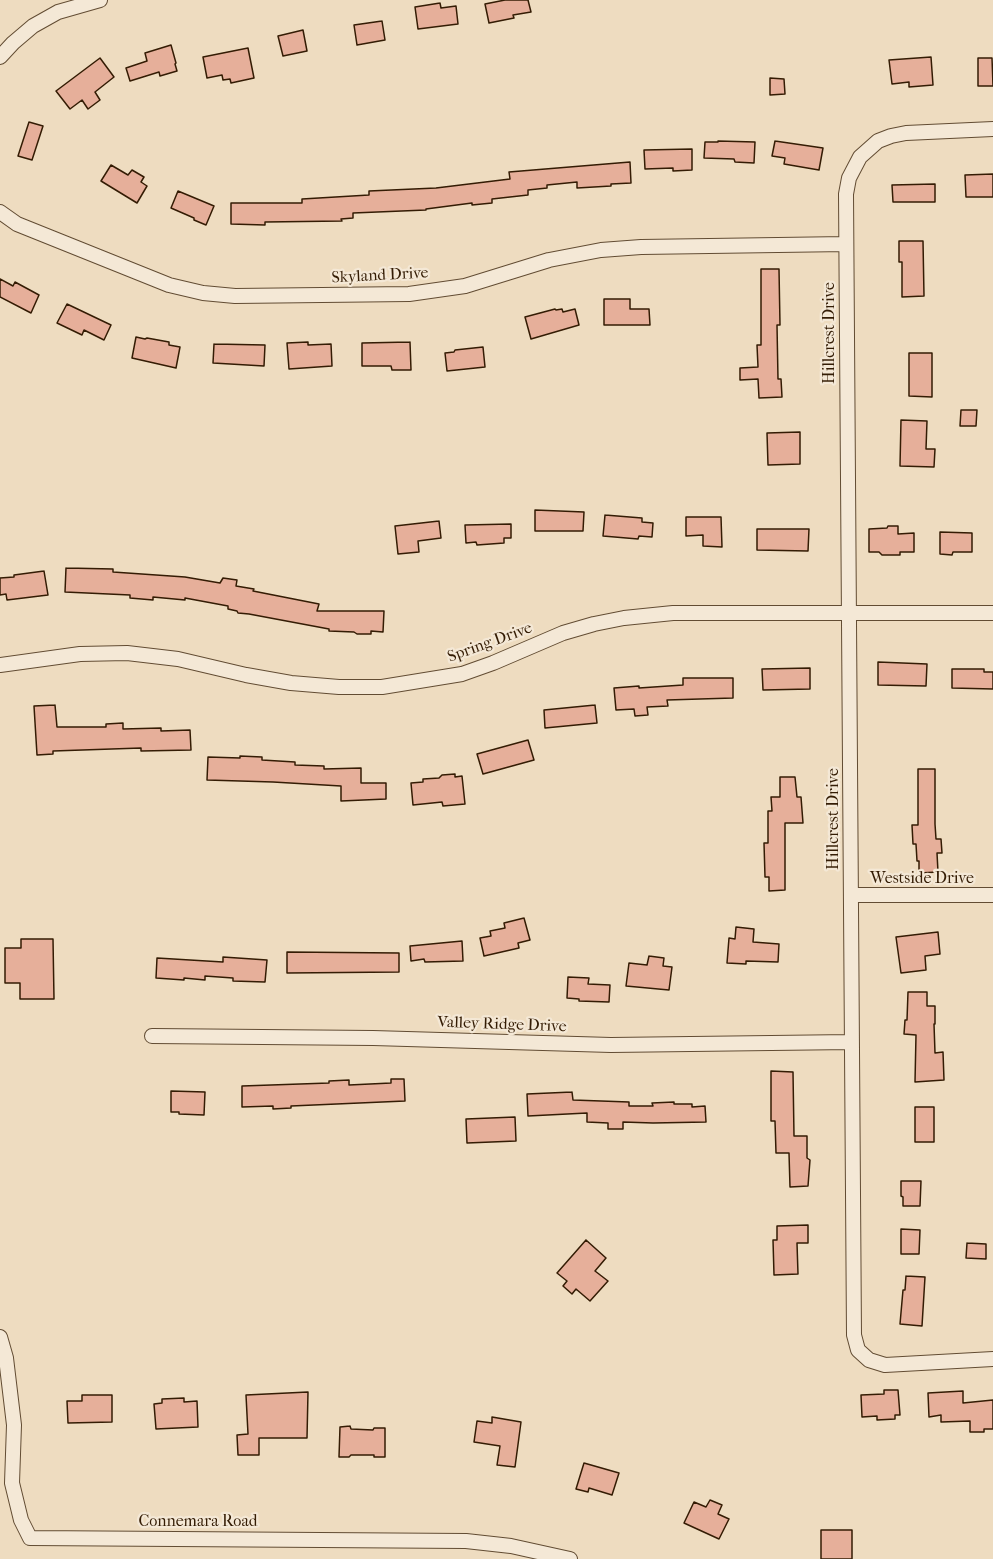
<!DOCTYPE html>
<style>
body{margin:0}
canvas{display:block;background:#eedcc0}
</style>
<canvas width="993" height="1559"></canvas>
<script>
const ctx = document.querySelector('canvas').getContext('2d');
ctx.lineJoin = 'round';
function paint(path, color) {
  ctx.fillStyle = color;
  ctx.fill(path, 'evenodd');
}
function poly(rows) {
  const path = new Path2D();
  for (const r of rows) {
    path.moveTo(r[0], r[1]);
    for (let i = 2; i < r.length; i += 2) path.lineTo(r[i], r[i + 1]);
  }
  return path;
}
function strokePath(path, color, width, dash) {
  ctx.strokeStyle = color;
  ctx.lineWidth = width;
  ctx.lineCap = dash ? 'butt' : 'round';
  ctx.setLineDash(dash || []);
  ctx.stroke(path);
}
function drawText(font, color, halo, rows, align = 'center') {
  ctx.font = font + ' "IM FELL French Canon",serif';
  ctx.lineWidth = 4.5;
  ctx.setLineDash([]);
  ctx.textBaseline = 'middle';
  ctx.strokeStyle = halo;
  ctx.fillStyle = color;
  for (const [text, x, y, turn = 0] of rows) {
    ctx.save();
    ctx.translate(x, y);
    ctx.rotate((+turn || 0) * Math.PI / 180);
    ctx.textAlign = isNaN(turn) ? turn : align;
    if (halo) ctx.strokeText(text, 0, 0);
    ctx.fillText(text, 0, 0);
    ctx.restore();
  }
}
const building = poly([
 [505,0,528,0,531,12,513,15,514,18,489,23,485,4,505,0],
 [440,3,441,8,456,6,458,24,418,29,415,7,440,3],
 [382,21,385,40,357,45,354,25,382,21],
 [303,30,307,51,283,56,278,36,303,30],
 [171,45,176,63,175,64,177,71,160,76,159,72,130,81,126,68,147,61,145,53,171,45],
 [248,48,254,78,231,83,230,79,223,80,222,75,207,78,203,57,248,48],
 [931,57,933,85,909,87,909,82,892,84,889,60,931,57],
 [100,58,114,77,95,92,100,100,88,109,82,100,70,109,56,91,100,58],
 [978,58,992,58,993,86,978,86,978,58],
 [770,78,784,79,785,94,770,95,770,78],
 [29,122,43,126,32,160,18,156,29,122],
 [718,141,755,142,754,163,735,162,734,159,704,158,705,142,718,142,718,141],
 [775,141,823,148,819,170,784,164,785,158,772,156,775,141],
 [692,149,692,170,673,171,673,168,645,169,644,150,692,149],
 [630,162,631,183,611,184,611,186,577,188,577,182,547,185,547,188,528,190,528,195,492,199,492,203,472,205,472,203,426,209,426,210,353,213,353,218,341,219,342,221,265,222,265,225,231,224,231,203,302,203,302,199,369,195,369,191,436,188,510,179,509,172,630,162],
 [111,165,128,175,132,170,144,177,141,182,147,186,137,203,101,181,111,165],
 [993,174,993,197,966,197,965,175,993,174],
 [935,184,935,202,893,202,892,185,935,184],
 [178,191,214,206,206,225,194,220,194,218,171,208,178,191],
 [899,241,923,241,924,296,902,297,902,262,899,262,899,241],
 [761,269,779,269,780,325,777,325,778,379,781,379,782,397,759,398,758,379,740,380,740,368,758,367,757,345,761,345,761,269],
 [0,279,13,286,15,282,39,295,31,313,0,297,0,279],
 [604,299,630,299,630,309,649,309,650,325,604,325,604,299],
 [67,304,111,325,104,340,84,330,82,335,57,323,67,304],
 [555,309,556,310,562,309,563,312,575,309,579,325,531,339,525,317,555,309],
 [136,337,145,339,147,338,169,342,169,345,180,347,176,368,132,358,136,337],
 [308,342,308,345,331,344,332,366,289,369,287,343,308,342],
 [410,342,411,370,392,370,391,366,362,366,362,343,410,342],
 [214,344,265,345,264,366,213,363,214,344],
 [483,347,485,367,447,371,445,353,454,352,455,350,483,347],
 [909,353,932,353,932,397,909,396,909,353],
 [961,410,977,410,976,426,960,426,961,410],
 [901,420,927,421,926,449,935,449,934,467,900,466,901,420],
 [800,432,800,464,768,465,767,433,800,432],
 [535,510,584,512,583,531,535,531,535,510],
 [605,515,642,518,642,522,653,523,652,537,639,536,638,539,603,536,605,515],
 [686,517,721,517,722,547,703,546,703,535,686,536,686,517],
 [439,521,441,538,418,541,419,552,398,554,395,526,439,521],
 [511,524,511,538,504,538,504,543,477,545,476,542,466,543,465,525,511,524],
 [888,526,898,526,898,534,914,533,914,552,900,552,900,555,882,555,879,552,869,552,869,529,887,528,888,526],
 [757,529,809,529,808,551,757,550,757,529],
 [940,532,972,533,972,552,953,552,952,555,940,554,940,532],
 [66,568,113,569,113,572,185,577,220,583,223,578,237,580,236,586,254,589,253,591,319,604,317,611,384,611,383,632,371,631,371,634,357,634,354,632,329,631,329,629,249,614,238,613,237,611,228,609,228,606,185,598,185,600,153,597,153,600,130,598,130,595,65,592,66,568],
 [44,571,48,595,7,600,6,594,0,595,0,578,14,577,14,575,44,571],
 [878,662,927,664,926,686,878,685,878,662],
 [810,668,810,689,763,690,762,669,810,668],
 [952,669,984,669,984,672,993,672,993,689,952,688,952,669],
 [683,678,733,678,733,698,667,700,668,706,647,707,648,715,635,716,634,709,616,710,614,688,639,686,639,688,683,685,683,678],
 [55,705,57,727,106,727,106,724,123,723,123,729,161,728,161,731,190,730,191,750,141,751,141,748,53,751,53,754,37,755,34,706,55,705],
 [595,705,597,723,545,728,544,710,595,705],
 [528,740,534,760,483,774,477,754,528,740],
 [240,756,262,757,262,760,295,762,295,765,324,766,324,769,361,768,361,783,386,783,386,799,341,801,341,786,273,782,207,780,208,757,240,758,240,756],
 [918,769,935,769,935,824,936,839,941,839,942,853,937,853,938,872,919,873,919,861,917,861,916,844,913,844,912,825,918,825,918,769],
 [455,774,455,777,462,776,465,804,443,806,442,802,413,805,411,783,423,782,423,779,439,778,442,775,455,774],
 [780,777,795,777,797,797,801,797,803,823,785,823,785,890,769,891,769,877,765,877,764,843,768,843,768,811,772,811,771,797,780,797,780,777],
 [524,918,530,940,518,943,519,948,484,956,480,938,491,936,490,931,505,928,504,923,524,918],
 [736,927,754,929,753,942,779,944,778,962,746,961,746,964,727,963,729,938,735,939,736,927],
 [938,932,940,954,925,956,926,970,901,973,896,937,938,932],
 [21,939,53,939,54,999,20,999,20,983,5,983,5,948,21,948,21,939],
 [462,941,463,961,425,962,424,959,411,961,410,946,462,941],
 [287,952,399,953,399,972,287,973,287,952],
 [649,956,664,958,663,966,672,967,669,990,626,986,629,963,647,965,649,956],
 [223,957,267,960,265,982,233,981,233,978,205,976,205,980,184,978,184,980,156,978,157,958,223,962,223,957],
 [568,977,589,978,588,984,610,985,609,1002,579,1001,579,999,567,998,568,977],
 [908,992,927,992,927,1006,935,1006,935,1024,934,1024,935,1053,943,1052,944,1080,915,1082,916,1035,904,1034,905,1020,907,1020,908,992],
 [771,1071,793,1072,794,1136,807,1136,807,1158,810,1160,808,1186,790,1187,789,1153,776,1153,775,1121,771,1121,771,1071],
 [391,1079,404,1079,405,1101,291,1106,291,1108,273,1109,273,1106,242,1107,242,1086,329,1083,329,1081,349,1080,349,1085,391,1083,391,1079],
 [171,1091,205,1092,204,1115,179,1114,179,1112,171,1112,171,1091],
 [572,1092,573,1100,629,1102,629,1106,653,1106,652,1103,674,1102,674,1104,692,1104,692,1107,705,1106,706,1122,653,1123,623,1122,623,1129,608,1129,608,1123,587,1122,587,1113,528,1116,527,1094,572,1092],
 [915,1107,934,1107,934,1142,915,1142,915,1107],
 [515,1117,516,1141,467,1143,466,1119,515,1117],
 [901,1181,921,1181,920,1206,903,1206,903,1197,901,1196,901,1181],
 [808,1225,808,1243,797,1243,798,1274,774,1275,773,1240,777,1240,777,1226,808,1225],
 [901,1229,920,1230,919,1254,901,1254,901,1229],
 [586,1240,606,1258,595,1271,608,1281,590,1301,576,1289,572,1294,563,1286,567,1281,557,1273,586,1240],
 [967,1243,986,1244,986,1259,966,1258,967,1243],
 [906,1276,925,1277,922,1326,900,1324,903,1290,905,1290,906,1276],
 [884,1390,898,1390,900,1415,895,1415,895,1419,877,1420,877,1416,862,1417,861,1395,884,1394,884,1390],
 [963,1391,963,1403,993,1400,993,1429,984,1429,984,1432,970,1432,970,1421,941,1422,941,1415,929,1417,928,1393,963,1391],
 [308,1392,307,1438,259,1438,259,1455,238,1455,237,1435,248,1434,246,1395,308,1392],
 [82,1395,112,1395,112,1422,68,1423,67,1401,82,1401,82,1395],
 [184,1398,184,1402,197,1401,198,1427,156,1429,154,1404,162,1403,162,1399,184,1398],
 [492,1417,521,1422,515,1467,497,1465,500,1446,474,1442,477,1421,492,1423,492,1417],
 [350,1426,351,1429,373,1430,374,1428,385,1428,385,1457,374,1457,374,1455,351,1455,349,1457,339,1457,340,1427,350,1426],
 [584,1463,619,1473,612,1495,589,1488,588,1492,576,1489,584,1463],
 [710,1500,722,1505,718,1514,729,1519,719,1539,684,1523,694,1502,706,1507,710,1500],
 [821,1530,852,1530,852,1559,821,1559,821,1530]
]);
paint(building, '#e6af9a');
strokePath(building, '#341c04', 1.5);
const minor = poly([
 [0,57,13,43,33,26,58,12,100,0],
 [993,129,906,133,891,136,878,141,860,157,849,178,846,194,854,1335,858,1350,869,1360,885,1365,993,1359],
 [0,212,17,224,169,285,203,293,235,296,409,294,465,286,549,260,601,250,641,247,846,244],
 [0,665,80,654,127,653,178,659,246,675,291,683,339,687,382,687,462,674,493,663,563,633,594,624,624,618,673,613,993,613],
 [851,895,993,895],
 [152,1036,373,1038,611,1045,851,1042],
 [0,1337,6,1358,14,1425,12,1483,21,1520,30,1538,466,1541,511,1546,570,1559]
]);
strokePath(minor, '#624c33', 16);
strokePath(minor, '#f4e8d6', 14);
drawText('16px', '#341c04', '#f4e8d6', [
 ["Skyland Drive",380,276,-3],
 ["Hillcrest Drive",830,333,-90],
 ["Spring Drive",490,643,-20],
 ["Hillcrest Drive",834,819,-90],
 ["Westside Drive",922,879],
 ["Valley Ridge Drive",502,1025,2],
 ["Connemara Road",198,1522]
]);
</script>
